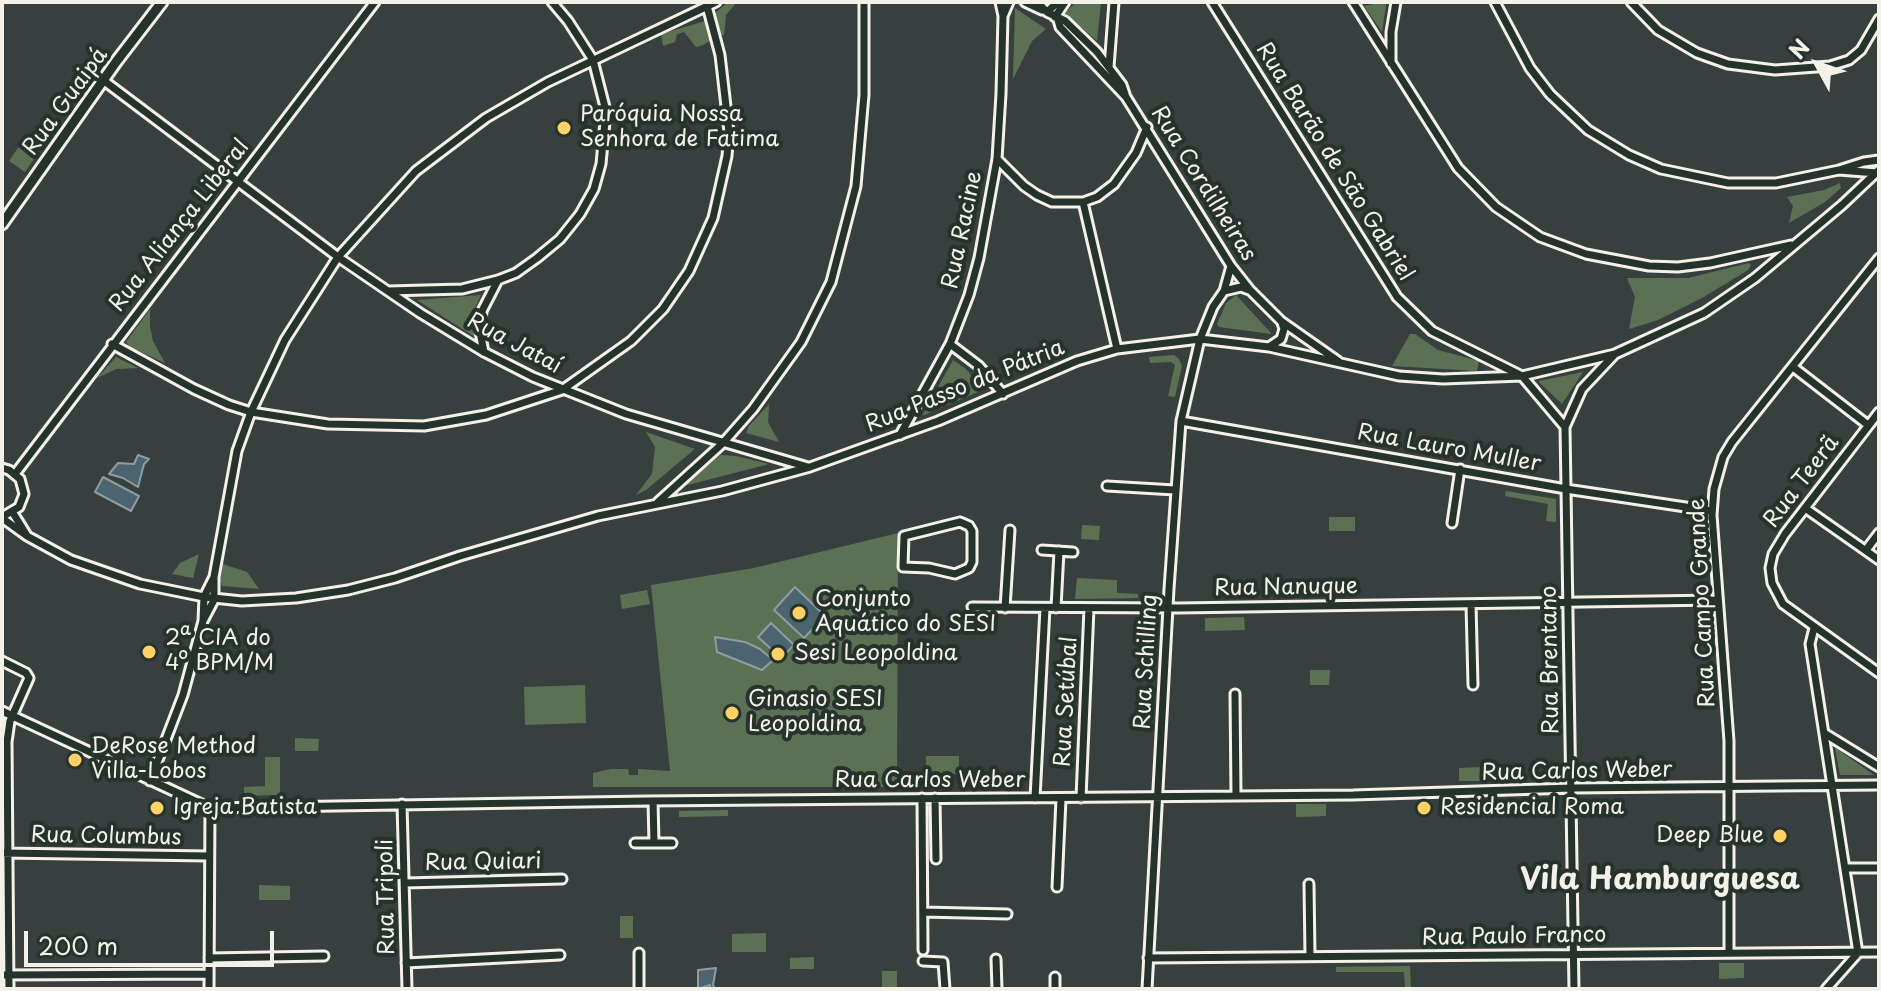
<!DOCTYPE html>
<meta charset="utf-8">
<style>
body{margin:0}
#map{position:relative;width:1881px;height:991px;overflow:hidden;background:#38403f;font-family:"Playpen Sans",sans-serif}
canvas{display:block}
.frame{position:absolute;inset:0;border:4px solid #f4f1e8;pointer-events:none}
.north{position:absolute;left:1777px;top:24px;width:80px;height:80px;-webkit-text-stroke:6px #26332d;paint-order:stroke;rotate:310deg;font-size:22px;font-weight:700;line-height:32px;text-align:center;color:#f4f1e8}
.north::after{content:'';display:block;margin:auto;width:28px;height:36px;background:#f4f1e8;clip-path:polygon(50% 0,100% 100%,50% 72%,0 100%)}
.scale{position:absolute;left:24px;top:931px;width:250px;height:36px;box-sizing:border-box;border:4px solid #f4f1e8;border-top:0;padding-left:10px;font-size:24px;line-height:28px;white-space:nowrap;color:#f4f1e8;-webkit-text-stroke:6px #26332d;paint-order:stroke}
</style>
<div id="map">
<canvas width="1881" height="991"></canvas>
<div class="frame"></div>
<div class="north">N</div>
<div class="scale">200 m</div>
</div>
<script>
const ctx = document.querySelector('canvas').getContext('2d');
ctx.lineJoin = 'round';
function paint(path, color) {
  ctx.fillStyle = color;
  ctx.fill(path, 'evenodd');
}
function poly(rows) {
  const path = new Path2D();
  for (const r of rows) {
    path.moveTo(r[0], r[1]);
    for (let i = 2; i < r.length; i += 2) path.lineTo(r[i], r[i + 1]);
  }
  return path;
}
function strokePath(path, color, width, dash) {
  ctx.strokeStyle = color;
  ctx.lineWidth = width;
  ctx.lineCap = dash ? 'butt' : 'round';
  ctx.setLineDash(dash || []);
  ctx.stroke(path);
}
function drawText(font, color, halo, rows, align = 'center') {
  ctx.font = font + ' "Playpen Sans",sans-serif';
  ctx.lineWidth = 8;
  ctx.setLineDash([]);
  ctx.textBaseline = 'middle';
  ctx.strokeStyle = halo;
  ctx.fillStyle = color;
  for (const [text, x, y, turn = 0] of rows) {
    ctx.save();
    ctx.translate(x, y);
    ctx.rotate((+turn || 0) * Math.PI / 180);
    ctx.textAlign = isNaN(turn) ? turn : align;
    if (halo) ctx.strokeText(text, 0, 0);
    ctx.fillText(text, 0, 0);
    ctx.restore();
  }
}
paint(poly([
 [728,2,737,2,726,15,724,35,718,35,715,13],
 [1076,2,1101,2,1097,41,1065,13],
 [1384,2,1386,5,1382,32,1364,6],
 [1015,8,1046,29,1032,41,1013,79],
 [705,21,710,41,703,45,696,47,684,32,677,34,675,42,663,46,661,34],
 [24,139,40,150,25,172,9,161],
 [1840,183,1841,188,1825,202,1789,223,1793,206,1787,197,1824,190],
 [1749,263,1751,265,1748,270,1702,298,1658,320,1629,329,1635,297,1627,278,1688,278],
 [481,295,475,308,478,339,417,300],
 [1236,295,1271,333,1271,334,1219,327,1217,324,1226,303],
 [150,309,150,326,153,341,165,363,130,347,126,342],
 [1410,334,1415,334,1438,350,1479,361,1477,371,1392,366],
 [1174,355,1179,359,1182,366,1175,397,1168,396,1175,365,1171,362,1150,363,1149,357],
 [116,357,138,368,116,369,97,378],
 [953,360,966,369,983,390,922,416],
 [1583,372,1562,404,1539,382,1539,381],
 [769,404,768,422,779,442,746,433,749,426],
 [646,432,695,449,646,490,636,495,652,474,655,447],
 [720,455,736,456,769,464,684,486],
 [1506,491,1556,499,1556,522,1546,521,1548,504,1505,496],
 [1329,517,1355,517,1355,531,1329,531],
 [1082,525,1100,526,1099,540,1081,539],
 [898,533,897,787,593,787,593,773,611,769,628,769,629,775,638,775,638,769,670,771,651,585,754,568],
 [199,554,193,578,172,574,180,563],
 [223,564,247,572,259,589,222,586,220,580],
 [1077,578,1117,580,1117,593,1138,594,1138,598,1075,599],
 [647,590,650,604,622,609,620,595],
 [1244,617,1245,630,1205,631,1205,618],
 [1310,670,1330,670,1329,685,1310,685],
 [585,685,586,723,525,725,524,687],
 [295,738,319,739,318,751,295,751],
 [1835,748,1837,749,1874,775,1840,775],
 [926,756,959,756,959,774,926,774],
 [265,757,280,757,280,795,244,796,244,787,265,786],
 [1483,767,1483,781,1459,781,1459,768],
 [1296,804,1326,804,1326,816,1296,817],
 [728,810,728,816,679,817,679,811],
 [259,885,290,886,290,900,259,900],
 [620,916,633,916,633,938,620,938],
 [766,933,766,952,732,952,732,934],
 [814,957,814,969,790,969,790,958],
 [1719,963,1744,963,1744,978,1719,979],
 [1410,966,1411,989,1405,989,1404,972,1336,972,1336,967],
 [882,971,897,971,897,989,882,989]
]), '#5c7154');
const water = poly([
 [138,455,149,459,144,464,138,487,123,478,109,474,118,463,134,464,138,455],
 [103,477,139,496,131,511,95,492,103,477],
 [795,587,825,616,804,638,774,610,795,587],
 [771,623,794,645,781,658,758,637,771,623],
 [715,637,745,642,760,649,773,660,762,670,717,652,715,637],
 [716,968,713,985,715,989,710,989,710,985,698,989,698,970,716,968]
]);
paint(water, '#4b6470');
strokePath(water, '#8f9ca0', 2);
const street = poly([
 [1025,2,1042,10],
 [1037,2,1047,12,1065,21,1097,52,1122,85,1125,94],
 [1212,2,1397,297,1432,331,1522,376,1565,427],
 [1353,2,1458,168,1496,207,1540,237,1586,254,1649,266,1678,267,1710,263,1791,245],
 [1495,2,1530,68,1550,94,1588,130,1629,155,1661,169,1728,183,1776,183,1839,170],
 [1631,2,1658,30,1697,53,1728,64,1775,70,1830,66,1849,60,1861,50,1879,19],
 [1047,12,1058,2],
 [1003,16,1009,2],
 [1055,17,1065,2],
 [1058,20,1060,27,1126,97,1231,266,1250,290,1281,321,1338,361],
 [1391,63,1391,32,1396,2],
 [1109,67,1114,2],
 [103,80,338,257,420,313,484,352,533,377,626,414,808,467],
 [997,159,1024,186,1037,195,1052,202,1083,202,1097,197,1114,184,1136,153,1147,127],
 [1877,173,1839,170,1864,162,1879,160],
 [1083,202,1117,349],
 [388,291,462,289,498,280,516,273,537,258,560,239,580,214,594,189,601,164,606,111,593,60,568,21,552,2],
 [1224,291,1241,287,1249,290],
 [112,344,194,389,229,405,251,412,328,424,424,426,486,415,562,390,631,341,663,309,689,271,713,218,727,156,729,132,720,55,707,6],
 [950,344,979,366,1003,394],
 [1269,347,1281,339,1284,329,1282,323],
 [484,352,480,332,482,311,498,280],
 [1793,367,1868,425],
 [1879,412,1785,534,1773,554,1770,568,1772,583,1783,604,1879,673],
 [1181,421,1566,489,1712,511],
 [900,435,950,344,969,295,979,258,997,159,1001,94,1003,16,1000,2],
 [2,468,9,470,20,479,24,494,19,507,2,517],
 [15,474,375,2],
 [1107,486,1175,490],
 [658,502,723,443,753,409,801,342,831,282,856,186,864,95,864,2],
 [1805,508,1879,560],
 [13,513,26,534],
 [2,518,27,536,71,560,140,584,204,597,242,601,296,598,348,590,395,578,460,556,598,516,722,491,810,467,938,421,1077,361,1117,349,1200,339,1269,347,1399,376,1443,379,1522,376,1615,354,1704,313,1755,278,1842,205,1879,170],
 [960,522,969,526,972,531,972,562,969,568,955,574,929,568,903,567,904,536,960,522],
 [1452,523,1460,469],
 [1042,550,1073,552],
 [1866,550,1879,533],
 [1471,604,1473,685],
 [972,607,1178,608,1718,600],
 [1005,608,1010,530],
 [1056,608,1059,551],
 [203,621,204,597,214,577,237,451,251,412,285,340,338,257,416,171,486,118,548,82,716,2],
 [1814,628,1810,644,1858,953,1826,989],
 [2,661,26,673,29,678,10,721,7,742,9,989],
 [1235,694,1236,795],
 [2,711,210,808,648,801,1353,795,1572,788,1879,785],
 [1824,733,1879,767],
 [150,781,183,695,203,621,214,600,214,578],
 [922,798,923,950],
 [935,798,936,859],
 [1035,798,1045,608],
 [1081,798,1089,608],
 [653,801,654,843],
 [402,804,407,989],
 [635,843,672,843],
 [2,853,209,856],
 [1846,868,1879,868],
 [405,883,562,879],
 [1309,884,1310,956],
 [1057,887,1061,799],
 [923,912,1007,914],
 [639,953,639,989],
 [1729,953,1729,741,1712,515,1714,489,1723,457,1732,442,1879,258],
 [209,958,324,956],
 [1148,958,1879,952],
 [996,959,997,989],
 [923,961,943,962,945,989],
 [406,963,560,955],
 [2,975,209,974],
 [209,989,210,808],
 [1055,989,1055,977],
 [1147,989,1169,589,1181,421,1200,339,1213,307,1224,291,1231,266],
 [1574,989,1565,427,1582,389,1614,355]
]);
const secondary = poly([
 [2,224,116,62,162,2]
]);
strokePath(street, '#f4f1e8', 13);
strokePath(secondary, '#f4f1e8', 15);
strokePath(street, '#26332d', 7);
strokePath(secondary, '#26332d', 9);
for (const [x, y, r, color] of [
 [564,128,8,"#ffd166"],
 [799,613,8,"#ffd166"],
 [149,652,8,"#ffd166"],
 [778,654,8,"#ffd166"],
 [732,713,8,"#ffd166"],
 [75,760,8,"#ffd166"],
 [157,808,8,"#ffd166"],
 [1424,808,8,"#ffd166"],
 [1780,836,8,"#ffd166"]
]) {
  const dot = new Path2D();
  dot.arc(x, y, r, 0, 2 * Math.PI);
  ctx.fillStyle = color;
  ctx.fill(dot);
  strokePath(dot, '#26332d', 3);
}
drawText('22px', '#f4f1e8', '#26332d', [
 ["Rua Guaipá",66,102,-54],
 ["Rua Barão de São Gabriel",1334,162,58],
 ["Rua Cordilheiras",1203,184,58],
 ["Rua Aliança Liberal",180,226,-52],
 ["Rua Racine",963,230,-78],
 ["Rua Jataí",514,344,28],
 ["Rua Passo da Pátria",965,387,-22],
 ["Rua Lauro Muller",1449,449,10],
 ["Rua Teerã",1802,482,-53],
 ["Rua Nanuque",1286,588,-1],
 ["Rua Campo Grande",1703,603,-93],
 ["Rua Brentano",1551,660,-91],
 ["Rua Schilling",1147,662,-87],
 ["Rua Setúbal",1067,702,-87],
 ["Rua Carlos Weber",1577,772,-1],
 ["Rua Carlos Weber",930,781],
 ["Rua Columbus",106,837,1],
 ["Rua Quiari",483,863,-1],
 ["Rua Tripoli",387,897,-91],
 ["Rua Paulo Franco",1514,937,-1]
]);
drawText('22px', '#f4f1e8', '#26332d', [
 ["Paróquia Nossa",580,115],
 ["Senhora de Fatima",580,140],
 ["Conjunto",815,600],
 ["Aquático do SESI",815,625],
 ["2ª CIA do",165,639],
 ["4º BPM/M",165,664],
 ["Sesi Leopoldina",794,654],
 ["Ginasio SESI",748,700],
 ["Leopoldina",748,725],
 ["DeRose Method",91,747],
 ["Villa-Lobos",91,772],
 ["Igreja Batista",173,808],
 ["Residencial Roma",1440,808],
 ["Deep Blue",1764,836,"right"]
], 'left');
drawText('bold 30px', '#f4f1e8', '#26332d', [
 ["Vila Hamburguesa",1660,881]
]);
</script>
